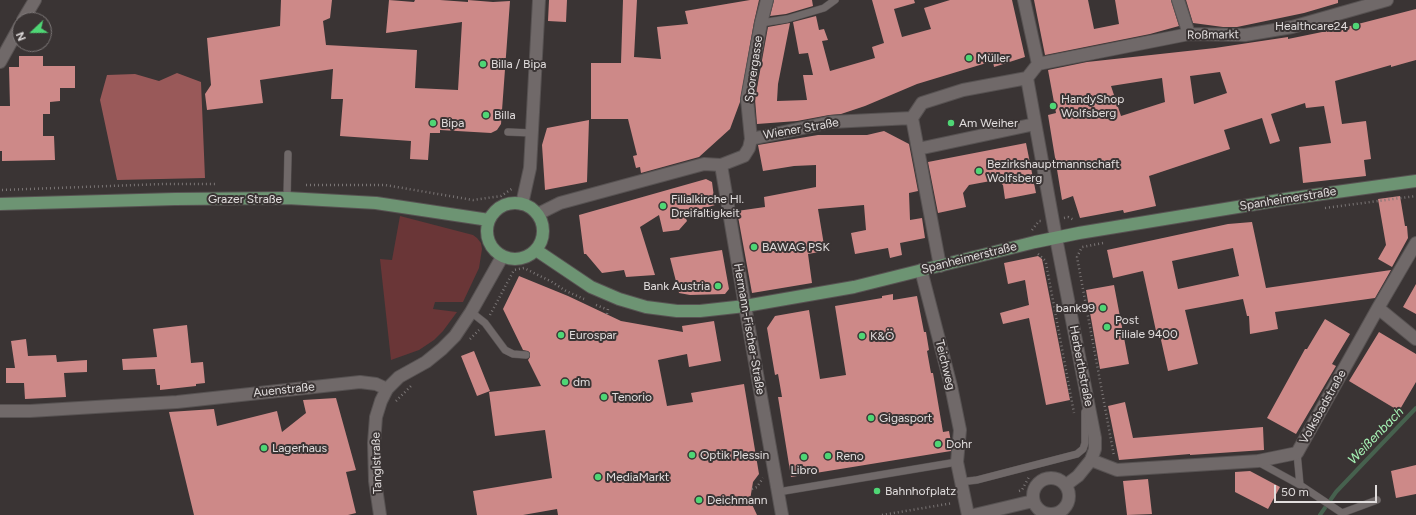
<!DOCTYPE html>
<meta charset="utf-8">
<style>
body{margin:0}
#map{position:relative;width:1416px;height:515px;overflow:hidden;background:#3a3434;font-family:Figtree,sans-serif}
canvas{display:block}
.north{position:absolute;left:12px;top:12px;width:40px;height:40px;box-sizing:border-box;background:#3a3434;border:1px solid #7d7878;border-radius:50%;rotate:248deg;font-size:11px;font-weight:700;line-height:16px;text-align:center;color:#e1dddd}
.north::after{content:'';display:block;margin:auto;width:14px;height:18px;background:#4fd675;clip-path:polygon(50% 0,100% 100%,50% 72%,0 100%)}
.scale{position:absolute;left:1274px;top:485px;width:103px;height:18px;box-sizing:border-box;border:2px solid #e1dddd;border-top:0;padding-left:5px;font-size:12px;line-height:14px;white-space:nowrap;color:#e1dddd;-webkit-text-stroke:3px #3a3434;paint-order:stroke}
</style>
<div id="map">
<canvas width="1416" height="515"></canvas>
<div class="north">N</div>
<div class="scale">50 m</div>
</div>
<script>
const ctx = document.querySelector('canvas').getContext('2d');
ctx.lineJoin = 'round';
function paint(path, color) {
  ctx.fillStyle = color;
  ctx.fill(path, 'evenodd');
}
function poly(rows) {
  const path = new Path2D();
  for (const r of rows) {
    if (r.length === 3) {
      path.moveTo(r[0] + r[2], r[1]);
      path.arc(r[0], r[1], r[2], 0, 2 * Math.PI);
      continue;
    }
    path.moveTo(r[0], r[1]);
    for (let i = 2; i < r.length; i += 2) path.lineTo(r[i], r[i + 1]);
  }
  return path;
}
function strokePath(path, color, width, dash) {
  ctx.strokeStyle = color;
  ctx.lineWidth = width;
  ctx.lineCap = dash ? 'butt' : 'round';
  ctx.setLineDash(dash || []);
  ctx.stroke(path);
}
function drawText(font, color, halo, rows, align = 'center') {
  ctx.font = font + ' Figtree,sans-serif';
  ctx.lineWidth = 4;
  ctx.setLineDash([]);
  ctx.textBaseline = 'middle';
  ctx.strokeStyle = halo;
  ctx.fillStyle = color;
  for (const [text, x, y, turn = 0] of rows) {
    ctx.save();
    ctx.translate(x, y);
    ctx.rotate((+turn || 0) * Math.PI / 180);
    ctx.textAlign = isNaN(turn) ? turn : align;
    if (halo) ctx.strokeText(text, 0, 0);
    ctx.fillText(text, 0, 0);
    ctx.restore();
  }
}
paint(poly([
 [400,216,473,235,477,238,481,243,482,249,479,268,463,302,435,302,433,309,457,312,443,331,434,340,419,350,391,360,380,259,392,260]
]), '#6a3637');
paint(poly([
 [177,73,201,82,205,178,117,180,100,100,107,75,135,74,159,81]
]), '#995959');
strokePath(poly([
 [1320,515,1336,492,1416,408]
]), '#46614e', 4);
paint(poly([
 [281,0,332,0,330,18,323,21,326,45,417,50,415,88,458,90,462,22,386,33,389,0,414,2,415,0,440,0,468,2,468,0,493,2,510,1,501,124,497,130,491,133,440,130,440,133,430,133,428,160,410,159,411,141,340,136,343,99,331,99,333,69,260,80,263,103,207,110,205,94,211,85,207,38,280,26],
 [549,0,567,0,566,22,548,21],
 [623,0,637,0,634,57,661,59,657,27,688,24,685,11,750,0,759,0,754,22,740,102,730,129,699,157,641,173,640,167,636,168,633,156,637,155,628,119,591,119,591,63,621,63],
 [774,0,812,0,813,6,786,14,770,16],
 [872,0,914,0,915,3,894,9,902,37,931,29,924,8,950,0,1012,0,1025,57,994,67,993,61,917,84,865,106,841,114,829,115,797,121,757,124,755,99,768,27,790,23,778,84,777,101,807,100,803,75,813,75,808,53,799,54,793,22,816,16,819,30,824,29,828,40,822,41,830,71,875,58,872,47,884,43],
 [1034,0,1088,0,1094,29,1119,24,1115,0,1171,0,1179,26,1150,34,1045,55],
 [1186,0,1338,0,1338,3,1304,13,1237,27,1223,27,1193,23],
 [1416,9,1416,60,1391,67,1391,65,1335,81,1342,124,1366,121,1371,159,1364,160,1366,176,1303,183,1299,147,1331,143,1324,106,1306,108,1305,103,1271,114,1280,141,1270,144,1262,118,1224,130,1230,149,1149,176,1156,206,1124,213,1123,210,1080,218,1073,196,1062,200,1048,115,1056,113,1048,70,1087,62,1215,48,1288,37,1288,39,1327,31,1327,32],
 [1220,72,1227,93,1194,104,1190,76],
 [1162,78,1165,102,1121,116,1111,86],
 [19,56,43,56,43,66,75,66,75,88,60,88,60,101,50,102,50,114,43,114,43,136,54,136,55,160,2,161,2,151,0,151,0,106,10,106,9,67,19,67],
 [589,120,587,182,545,190,542,145,547,128],
 [884,131,909,144,918,191,909,193,910,220,922,218,925,238,900,243,902,255,890,258,888,248,855,254,851,233,866,230,864,205,818,209,825,251,808,254,812,283,752,293,737,211,765,207,764,197,816,187,816,165,794,166,763,171,758,145,818,135,867,135],
 [1026,143,1036,193,1005,199,1003,185,996,180,969,185,963,193,966,207,938,213,928,162],
 [706,179,712,182,715,205,684,214,687,221,679,230,663,232,659,215,640,227,655,275,626,277,624,270,602,273,586,254,584,254,579,215],
 [1400,196,1405,226,1407,226,1408,238,1392,267,1378,259,1386,245,1378,199],
 [1252,222,1266,288,1391,270,1375,298,1275,312,1278,329,1250,334,1249,316,1247,316,1243,299,1185,310,1198,364,1168,371,1159,331,1156,331,1143,271,1113,278,1107,250,1228,224],
 [1233,248,1239,276,1178,289,1172,261],
 [722,250,729,289,725,294,690,295,679,293,670,258],
 [1038,256,1042,259,1070,400,1046,405,1029,318,1003,324,1000,313,1029,305,1025,280,1008,284,1004,263],
 [519,276,568,296,621,321,683,332,682,326,714,321,721,361,689,367,687,354,658,360,667,406,693,402,691,393,744,384,759,474,753,482,750,500,757,515,558,515,557,509,523,515,477,515,473,491,552,478,545,430,495,436,489,392,541,386,528,360,530,357,530,353,528,351,523,350,503,309],
 [1416,284,1416,314,1403,307],
 [1114,285,1129,364,1100,369,1086,290],
 [893,294,893,300,917,296,924,332,926,332,929,350,927,351,931,373,933,373,943,432,949,431,951,442,951,451,791,477,778,397,782,397,778,374,775,375,767,328,775,316,809,310,820,379,846,375,835,306,882,298,882,296],
 [1325,319,1350,334,1332,364,1336,366,1296,434,1267,418,1305,349,1307,349],
 [187,325,191,363,203,362,205,383,196,384,196,386,160,390,160,385,157,385,155,369,123,370,122,359,157,357,153,329],
 [1379,332,1416,354,1416,382,1399,411,1349,381],
 [26,339,28,356,56,355,57,362,87,360,87,372,64,373,66,397,25,399,24,383,6,383,6,368,15,368,11,341],
 [474,351,490,391,477,396,461,356],
 [336,398,356,470,346,472,356,513,348,515,194,515,169,412,214,409,217,426,277,411,282,432,306,413,303,400],
 [1125,402,1133,438,1263,427,1264,450,1190,455,1190,454,1119,460,1108,406],
 [1416,465,1416,494,1396,498,1391,471],
 [1250,471,1280,487,1268,509,1235,492,1235,472],
 [1148,479,1152,514,1127,515,1123,481]
]), '#cd8988');
const lane = poly([
 [761,23,787,19,824,8,835,0],
 [508,132,532,133],
 [287,198,288,154],
 [471,312,485,323,505,350,513,354,526,355],
 [1297,453,1300,485],
 [1258,462,1300,485,1342,513,1377,500],
 [960,482,977,480,1077,454,1083,449,1085,443,1085,412],
 [778,492,957,462],
 [1041,515,1043,512]
]);
const street = poly([
 [1024,0,1038,64],
 [1178,0,1189,34],
 [23,20,35,0],
 [0,62,20,26],
 [1038,64,1189,34,1245,35,1292,27,1387,0],
 [1038,64,1027,78,1056,238],
 [912,118,940,266],
 [912,118,922,103,963,90,1027,78],
 [751,139,831,122,912,118],
 [918,149,1035,124],
 [721,165,745,306],
 [522,204,530,168,539,0],
 [538,214,560,203,704,164,721,165,744,156,749,148,751,139,747,99,761,23,767,0],
 [921,270,951,386,960,430,957,462,968,515],
 [1378,308,1416,339],
 [0,411,30,411,177,402,360,382,376,384,387,389],
 [1091,460,1117,470,1258,461,1297,453,1378,308,1416,243]
]);
const secondary = poly([
 [1056,238,1095,438,1095,449,1091,460,1078,476,1066,485],
 [745,306,782,515],
 [1051,496,18],
 [380,515,375,481,374,443,376,417,381,401,387,389,399,377,426,362,442,349,455,336,471,312,502,257],
 [974,515,1033,501]
]);
const primary = poly([
 [515,231,28],
 [0,204,175,199,287,198,376,203,489,220],
 [536,250,591,287,619,299,646,307,677,311,700,311,745,306,854,287,1035,242,1079,233,1286,199,1416,181]
]);
strokePath(lane, '#575252', 8);
strokePath(street, '#575252', 14);
strokePath(secondary, '#575252', 14);
strokePath(primary, '#575252', 14);
strokePath(poly([
 [306,185,385,185,473,200,501,196,513,188],
 [2,190,163,184,217,184],
 [1325,208,1416,196],
 [1064,218,1068,217,1074,220],
 [1032,230,1039,221,1041,221],
 [1103,243,1082,247,1077,257,1114,456],
 [1038,254,1047,262],
 [1046,263,1074,413],
 [596,305,606,309],
 [607,314,608,309],
 [490,315,514,270,524,268,552,282,566,291,584,299],
 [470,339,479,330],
 [396,401,411,386],
 [752,489,757,487,763,478],
 [1019,491,1022,490,1029,477],
 [882,515,953,503]
]), '#7a7575', 2.5, [1, 3]);
strokePath(lane, '#706969', 7);
strokePath(street, '#706969', 12);
strokePath(secondary, '#706969', 12);
strokePath(primary, '#6d9473', 12);
for (const [x, y, r, color] of [
 [1356,26,4,"#4fd675"],
 [969,58,4,"#4fd675"],
 [483,64,4,"#4fd675"],
 [1053,106,4,"#4fd675"],
 [486,115,4,"#4fd675"],
 [433,123,4,"#4fd675"],
 [951,123,4,"#4fd675"],
 [979,171,4,"#4fd675"],
 [663,206,4,"#4fd675"],
 [754,247,4,"#4fd675"],
 [718,286,4,"#4fd675"],
 [1103,308,4,"#4fd675"],
 [1107,327,4,"#4fd675"],
 [561,335,4,"#4fd675"],
 [862,336,4,"#4fd675"],
 [565,382,4,"#4fd675"],
 [604,397,4,"#4fd675"],
 [871,418,4,"#4fd675"],
 [938,444,4,"#4fd675"],
 [264,448,4,"#4fd675"],
 [692,455,4,"#4fd675"],
 [828,456,4,"#4fd675"],
 [804,457,4,"#4fd675"],
 [598,477,4,"#4fd675"],
 [877,491,4,"#4fd675"],
 [699,500,4,"#4fd675"]
]) {
  const dot = new Path2D();
  dot.arc(x, y, r, 0, 2 * Math.PI);
  ctx.fillStyle = color;
  ctx.fill(dot);
  strokePath(dot, '#3a3434', 1.5);
}
drawText('12px', '#e1dddd', '#3a3434', [
 ["Healthcare24",1348,26,"right"],
 ["Müller",977,58],
 ["Billa / Bipa",491,64],
 ["HandyShop",1061,99],
 ["Wolfsberg",1061,113],
 ["Billa",494,115],
 ["Bipa",441,123],
 ["Am Weiher",959,123],
 ["Bezirkshauptmannschaft",987,164],
 ["Wolfsberg",987,178],
 ["Filialkirche Hl.",671,199],
 ["Dreifaltigkeit",671,213],
 ["BAWAG PSK",762,247],
 ["Bank Austria",710,286,"right"],
 ["bank99",1095,308,"right"],
 ["Post",1115,320],
 ["Filiale 9400",1115,334],
 ["Eurospar",569,335],
 ["K&Ö",870,336],
 ["dm",573,382],
 ["Tenorio",612,397],
 ["Gigasport",879,418],
 ["Dohr",946,444],
 ["Lagerhaus",272,448],
 ["Optik Plessin",700,455],
 ["Reno",836,456],
 ["Libro",804,470,"center"],
 ["MediaMarkt",606,477],
 ["Bahnhofplatz",885,491],
 ["Deichmann",707,500]
], 'left');
drawText('12px', '#e1dddd', '#3a3434', [
 ["Roßmarkt",1213,35,-1],
 ["Sporergasse",754,69,-82],
 ["Wiener Straße",801,129,-10],
 ["Grazer Straße",245,199],
 ["Spanheimerstraße",1288,199,-9],
 ["Spanheimerstraße",969,258,-14],
 ["Hermann-Fischer-Straße",749,329,80],
 ["Teichweg",945,365,76],
 ["Herberthstraße",1081,366,79],
 ["Auenstraße",284,390,-6],
 ["Volksbadstraße",1323,407,-61],
 ["Tanglstraße",377,463,-92]
]);
drawText('italic 13px', '#a5f2b4', '#3a3434', [
 ["Weißenbach",1376,436,-46]
]);
</script>
